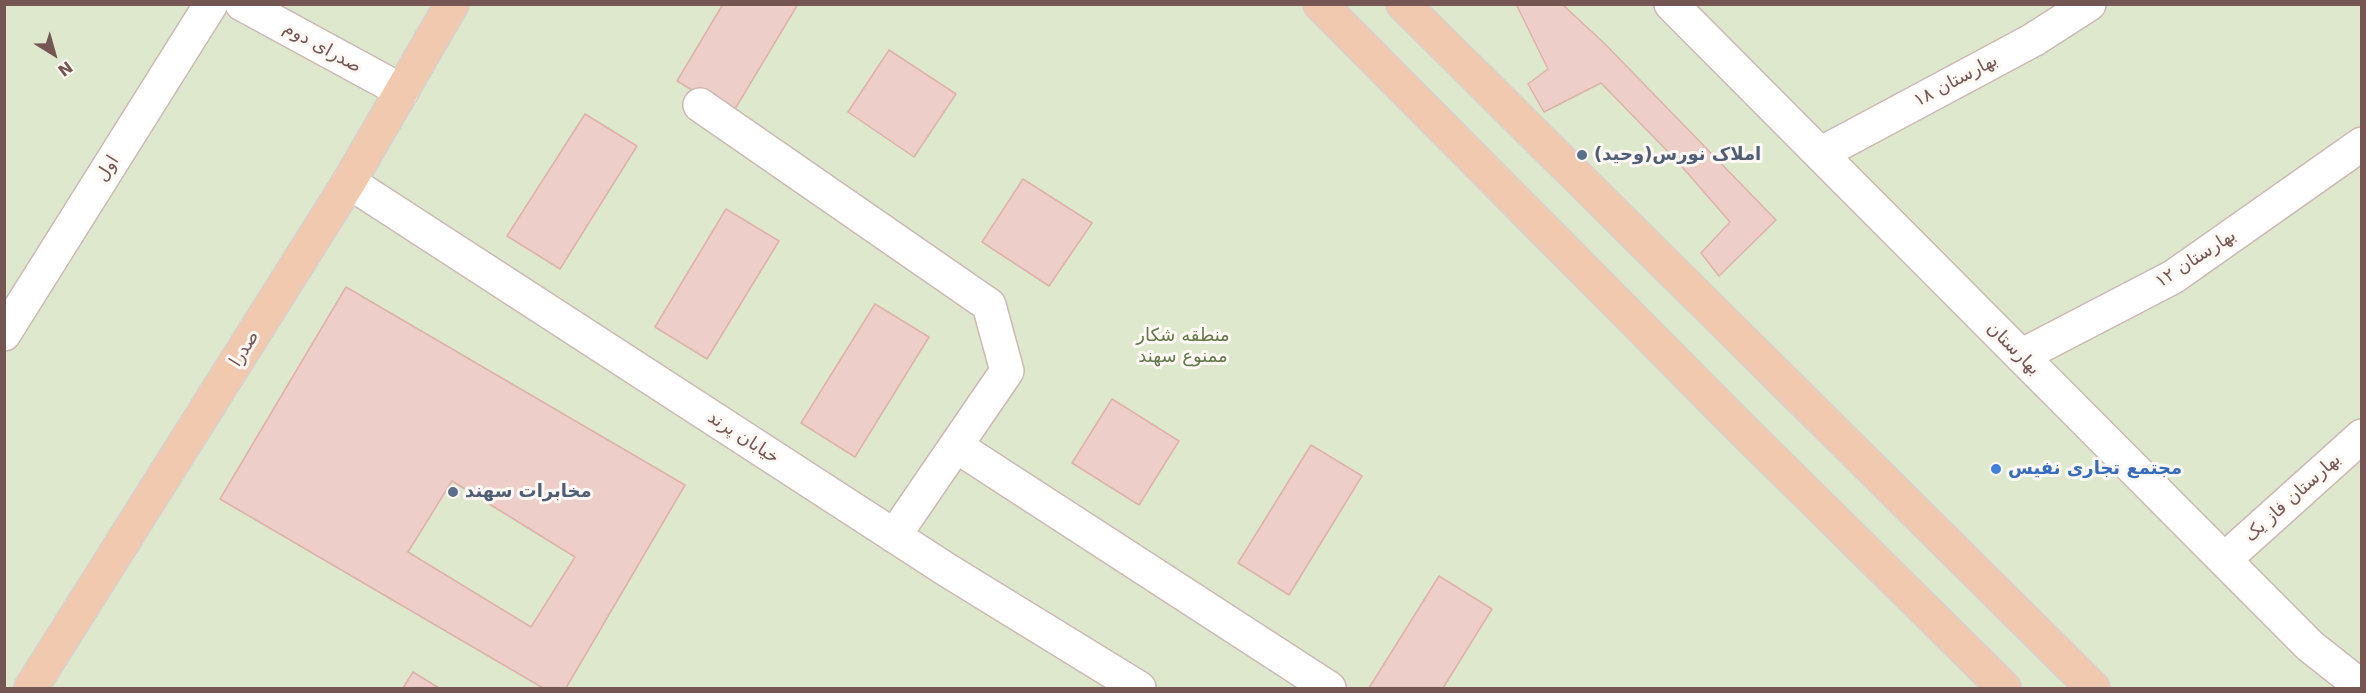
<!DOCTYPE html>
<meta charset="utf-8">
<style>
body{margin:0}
#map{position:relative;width:2366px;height:693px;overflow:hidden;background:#fbf3ee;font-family:"DejaVu Sans",sans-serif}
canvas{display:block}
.frame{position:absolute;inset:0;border:6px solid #755652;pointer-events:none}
.north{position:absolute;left:24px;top:24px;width:60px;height:60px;-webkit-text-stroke:4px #fef8f4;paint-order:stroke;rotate:143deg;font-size:16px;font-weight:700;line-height:24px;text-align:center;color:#755652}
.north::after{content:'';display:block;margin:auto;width:21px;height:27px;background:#755652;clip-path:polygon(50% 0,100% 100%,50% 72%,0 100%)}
</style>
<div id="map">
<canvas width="2366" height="693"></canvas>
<div class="frame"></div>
<div class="north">N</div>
</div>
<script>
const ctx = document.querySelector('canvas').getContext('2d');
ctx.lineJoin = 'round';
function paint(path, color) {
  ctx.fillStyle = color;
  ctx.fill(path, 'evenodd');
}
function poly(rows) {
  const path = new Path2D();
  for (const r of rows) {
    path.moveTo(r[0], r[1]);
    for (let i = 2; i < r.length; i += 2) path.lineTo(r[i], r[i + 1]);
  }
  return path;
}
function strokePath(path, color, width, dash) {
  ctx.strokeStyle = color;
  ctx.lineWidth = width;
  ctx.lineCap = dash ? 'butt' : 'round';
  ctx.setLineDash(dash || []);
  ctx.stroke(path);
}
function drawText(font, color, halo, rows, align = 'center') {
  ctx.font = font + ' "DejaVu Sans","Noto Sans Arabic",sans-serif';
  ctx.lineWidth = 6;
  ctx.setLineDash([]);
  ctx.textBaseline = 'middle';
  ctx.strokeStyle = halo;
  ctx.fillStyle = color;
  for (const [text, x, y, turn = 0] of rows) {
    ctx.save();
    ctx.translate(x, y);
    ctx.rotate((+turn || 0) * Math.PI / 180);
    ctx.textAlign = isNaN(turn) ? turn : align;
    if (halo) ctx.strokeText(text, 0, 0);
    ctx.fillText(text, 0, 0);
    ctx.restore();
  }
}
paint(poly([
 [4,5,2361,5,2361,688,5,688]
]), '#dee8cd');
const building = poly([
 [723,4,798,4,732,114,677,81,723,4],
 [1516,4,1562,4,1605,44,1776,220,1719,276,1701,253,1730,222,1677,161,1601,83,1544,112,1528,84,1548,69,1516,4],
 [889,50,956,94,914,157,848,112,889,50],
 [585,114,637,146,560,269,507,236,585,114],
 [1023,179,1092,223,1049,286,982,242,1023,179],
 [726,209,779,241,707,359,655,327,726,209],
 [346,287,685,485,566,688,543,688,220,499,346,287],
 [875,304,929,337,855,457,801,423,875,304],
 [1112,399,1179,441,1139,505,1072,463,1112,399],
 [1311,445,1362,476,1289,595,1238,563,1311,445],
 [452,481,575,557,531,627,408,552,452,481],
 [1439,576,1492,609,1443,688,1369,688,1439,576],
 [413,672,439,688,403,688,413,672]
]);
paint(building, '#eecec8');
strokePath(building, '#deb2aa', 1.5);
const minor = poly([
 [242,4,402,91],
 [1671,4,2310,646,2362,687],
 [700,105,989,305,1007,371,894,536],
 [1820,154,2033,40,2089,4],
 [349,182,947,570,1139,688],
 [4,334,211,4],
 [2021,356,2173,277,2362,144],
 [956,446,1329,688],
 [2224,560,2362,436]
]);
const major = poly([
 [1320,4,1742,429,2004,688],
 [1403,4,2093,688],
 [31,688,349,182,452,4]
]);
strokePath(minor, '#cdb9b4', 36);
strokePath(major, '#d8d0cf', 36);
strokePath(minor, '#fff', 33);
strokePath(major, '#f1c9ae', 33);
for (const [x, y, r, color] of [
 [1582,155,6,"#5c6f8a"],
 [1996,469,6,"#3f7fe0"],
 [453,492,6,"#5c6f8a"]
]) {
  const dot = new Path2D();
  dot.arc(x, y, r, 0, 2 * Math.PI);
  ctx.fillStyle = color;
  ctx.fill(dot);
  strokePath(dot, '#fef8f4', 2);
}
drawText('18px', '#755652', '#fef8f4', [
 ["صدرای دوم",322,48,29],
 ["بهارستان ۱۸",1956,81,-28],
 ["اول",108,169,-58],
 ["بهارستان ۱۲",2196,259,-33],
 ["صدرا",245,349,-58],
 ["بهارستان",2013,349,45],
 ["خیابان پرند",743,438,33],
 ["بهارستان فاز یک",2293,498,-42]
]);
drawText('bold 18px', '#4e5e75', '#fef8f4', [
 ["املاک نورس(وحید)",1594,155],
 ["مخابرات سهند",465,492]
], 'left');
drawText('18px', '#63784b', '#fef8f4', [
 ["منطقه شکار",1183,336],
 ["ممنوع سهند",1183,357]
]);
drawText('bold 18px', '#366cbe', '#fef8f4', [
 ["مجتمع تجاری نفیس",2008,469]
], 'left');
</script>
